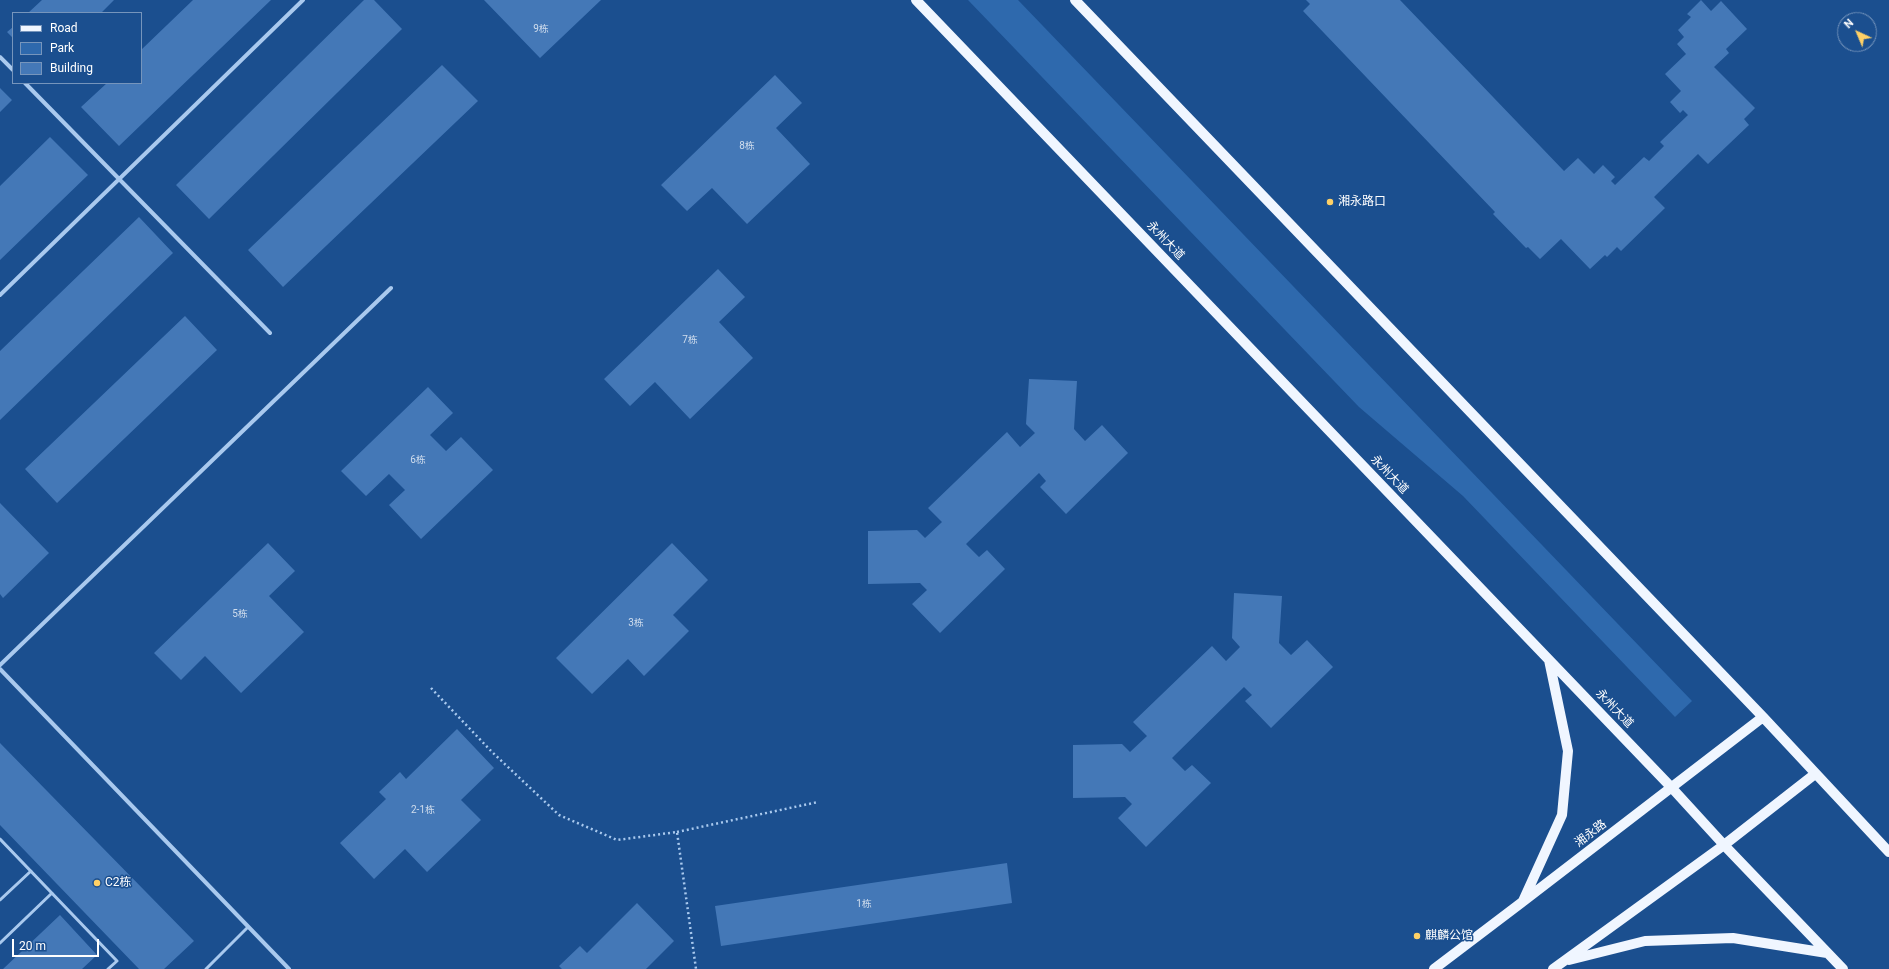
<!DOCTYPE html>
<meta charset="utf-8">
<style>
body{margin:0}
#map{position:relative;width:1889px;height:969px;overflow:hidden;background:#1b4f8f;font-family:Roboto,sans-serif}
canvas{display:block}
.legend{position:absolute;left:12px;top:12px;width:130px;height:72px;box-sizing:border-box;background:#1b4f8f;border:1px solid #7695bc;margin:0;padding:5px 7px;list-style:none;font-size:12px;color:#fff}
.legend li{display:flex;align-items:center;gap:8px;height:20px}
.legend b{width:20px;border:1px solid #7695bc}
.north{position:absolute;left:1837px;top:12px;width:40px;height:40px;box-sizing:border-box;background:#1b4f8f;border:1px solid #7695bc;border-radius:50%;rotate:316deg;font-size:11px;font-weight:700;line-height:16px;text-align:center;color:#fff}
.north::after{content:'';display:block;margin:auto;width:14px;height:18px;background:#ffd166;clip-path:polygon(50% 0,100% 100%,50% 72%,0 100%)}
.scale{position:absolute;left:12px;top:939px;width:87px;height:18px;box-sizing:border-box;border:2px solid #fff;border-top:0;padding-left:5px;font-size:12px;line-height:14px;white-space:nowrap;color:#fff;-webkit-text-stroke:3px #1b4f8f;paint-order:stroke}
</style>
<div id="map">
<canvas width="1889" height="969"></canvas>
<ul class="legend">
<li><b style="height:5px;background:#f0f6ff"></b>Road</li>
<li><b style="height:11px;background:#2e69ad"></b>Park</li>
<li><b style="height:11px;background:#4478b7"></b>Building</li>
</ul>
<div class="north">N</div>
<div class="scale">20 m</div>
</div>
<script>
const ctx = document.querySelector('canvas').getContext('2d');
ctx.lineJoin = 'round';
function paint(path, color) {
  ctx.fillStyle = color;
  ctx.fill(path, 'evenodd');
}
function poly(rows) {
  const path = new Path2D();
  for (const r of rows) {
    path.moveTo(r[0], r[1]);
    for (let i = 2; i < r.length; i += 2) path.lineTo(r[i], r[i + 1]);
  }
  return path;
}
function strokePath(path, color, width, dash) {
  ctx.strokeStyle = color;
  ctx.lineWidth = width;
  ctx.lineCap = dash ? 'butt' : 'round';
  ctx.setLineDash(dash || []);
  ctx.stroke(path);
}
function drawText(font, color, halo, rows, align = 'center') {
  ctx.font = font + ' Roboto,"Noto Sans SC",sans-serif';
  ctx.lineWidth = 3;
  ctx.setLineDash([]);
  ctx.textBaseline = 'middle';
  ctx.strokeStyle = halo;
  ctx.fillStyle = color;
  for (const [text, x, y, turn = 0] of rows) {
    ctx.save();
    ctx.translate(x, y);
    ctx.rotate((+turn || 0) * Math.PI / 180);
    ctx.textAlign = isNaN(turn) ? turn : align;
    if (halo) ctx.strokeText(text, 0, 0);
    ctx.fillText(text, 0, 0);
    ctx.restore();
  }
}
paint(poly([
 [968,0,1018,0,1692,701,1675,717,1463,496,1359,407]
]), '#2e69ad');
paint(poly([
 [42,0,114,0,101,13,28,13],
 [193,0,271,0,119,146,81,107,107,83,141,83,141,50],
 [364,0,374,0,402,29,209,219,176,185],
 [484,0,601,0,540,58],
 [1306,0,1400,0,1564,171,1578,158,1594,174,1603,165,1615,177,1611,181,1615,185,1644,157,1649,161,1664,146,1660,142,1688,115,1683,110,1680,113,1670,102,1681,91,1665,74,1686,54,1677,44,1684,37,1678,30,1691,17,1687,14,1701,0,1711,11,1721,1,1747,29,1726,49,1729,53,1714,67,1755,108,1744,119,1749,125,1708,164,1698,154,1654,197,1665,208,1621,251,1617,247,1607,257,1605,255,1590,269,1561,239,1540,259,1528,247,1526,248,1493,214,1495,212,1303,11,1310,4],
 [13,27,13,38,7,32],
 [442,65,478,101,283,287,248,250],
 [775,75,802,103,776,128,810,164,747,224,712,188,687,211,661,185],
 [0,88,12,100,0,112],
 [50,137,88,175,0,260,0,186],
 [139,217,173,253,0,420,0,351],
 [718,269,745,297,719,322,753,358,690,419,655,382,630,406,604,379],
 [185,316,217,350,57,503,25,469],
 [1029,379,1077,381,1074,429,1085,441,1102,425,1128,453,1066,514,1040,487,1046,481,1039,473,966,544,979,557,987,550,1005,569,940,633,912,604,927,590,920,583,868,584,868,531,917,530,925,538,942,522,928,508,1007,432,1020,447,1035,433,1026,424],
 [428,387,453,413,430,435,446,451,461,437,493,470,421,539,389,505,405,490,389,474,366,496,341,471],
 [0,503,49,553,3,598,0,594],
 [268,543,295,571,269,596,304,632,241,693,205,656,181,680,154,653],
 [672,543,708,580,673,615,689,631,644,676,628,659,592,694,556,658],
 [1234,593,1282,596,1279,643,1291,655,1307,640,1333,667,1271,728,1245,701,1252,695,1244,687,1172,758,1185,771,1192,765,1211,783,1146,847,1118,818,1132,804,1125,797,1073,798,1073,745,1122,744,1130,752,1147,736,1133,722,1212,646,1226,661,1240,647,1232,638],
 [457,729,494,768,461,800,481,820,427,872,405,849,374,879,340,843,386,799,379,792,400,772,406,779],
 [0,743,194,941,164,969,139,969,0,825],
 [1007,863,1012,903,721,946,715,906],
 [637,903,674,941,646,969,562,969,559,966,580,946,587,953],
 [60,915,97,955,82,969,3,969]
]), '#4478b7');
strokePath(poly([
 [431,688,492,752,559,815,617,840,677,832,696,969],
 [677,832,818,802]
]), '#a9c9ee', 2.5, [2, 3]);
strokePath(poly([
 [0,839,117,961,108,969],
 [0,900,31,871],
 [0,943,52,893],
 [206,969,248,927]
]), '#a9c9ee', 3);
strokePath(poly([
 [0,57,13,70],
 [25,83,270,333],
 [0,295,303,0],
 [0,665,391,288],
 [0,669,289,969]
]), '#a9c9ee', 4);
strokePath(poly([
 [916,0,1671,787,1724,845,1843,969],
 [1075,0,1763,717,1889,852],
 [1523,901,1562,815,1568,751,1549,660],
 [1569,960,1645,941,1733,938,1827,953],
 [1434,969,1521,903,1763,717],
 [1553,969,1724,845,1815,774]
]), '#f0f6ff', 10);
for (const [x, y, r, color] of [
 [1330,202,4,"#ffd166"],
 [97,883,4,"#ffd166"],
 [1417,936,4,"#ffd166"]
]) {
  const dot = new Path2D();
  dot.arc(x, y, r, 0, 2 * Math.PI);
  ctx.fillStyle = color;
  ctx.fill(dot);
  strokePath(dot, '#1b4f8f', 1.5);
}
drawText('10px', '#d0dded', null, [
 ["9栋",541,29],
 ["8栋",747,146],
 ["7栋",690,340],
 ["6栋",418,460],
 ["5栋",240,614],
 ["3栋",636,623],
 ["2-1栋",423,810],
 ["1栋",864,904]
]);
drawText('12px', '#fff', '#1b4f8f', [
 ["湘永路口",1338,202],
 ["C2栋",105,883],
 ["麒麟公馆",1425,936]
], 'left');
drawText('12px', '#fff', '#1b4f8f', [
 ["永州大道",1165,241,46],
 ["永州大道",1389,475,46],
 ["永州大道",1614,709,46],
 ["湘永路",1591,834,-37]
]);
</script>
